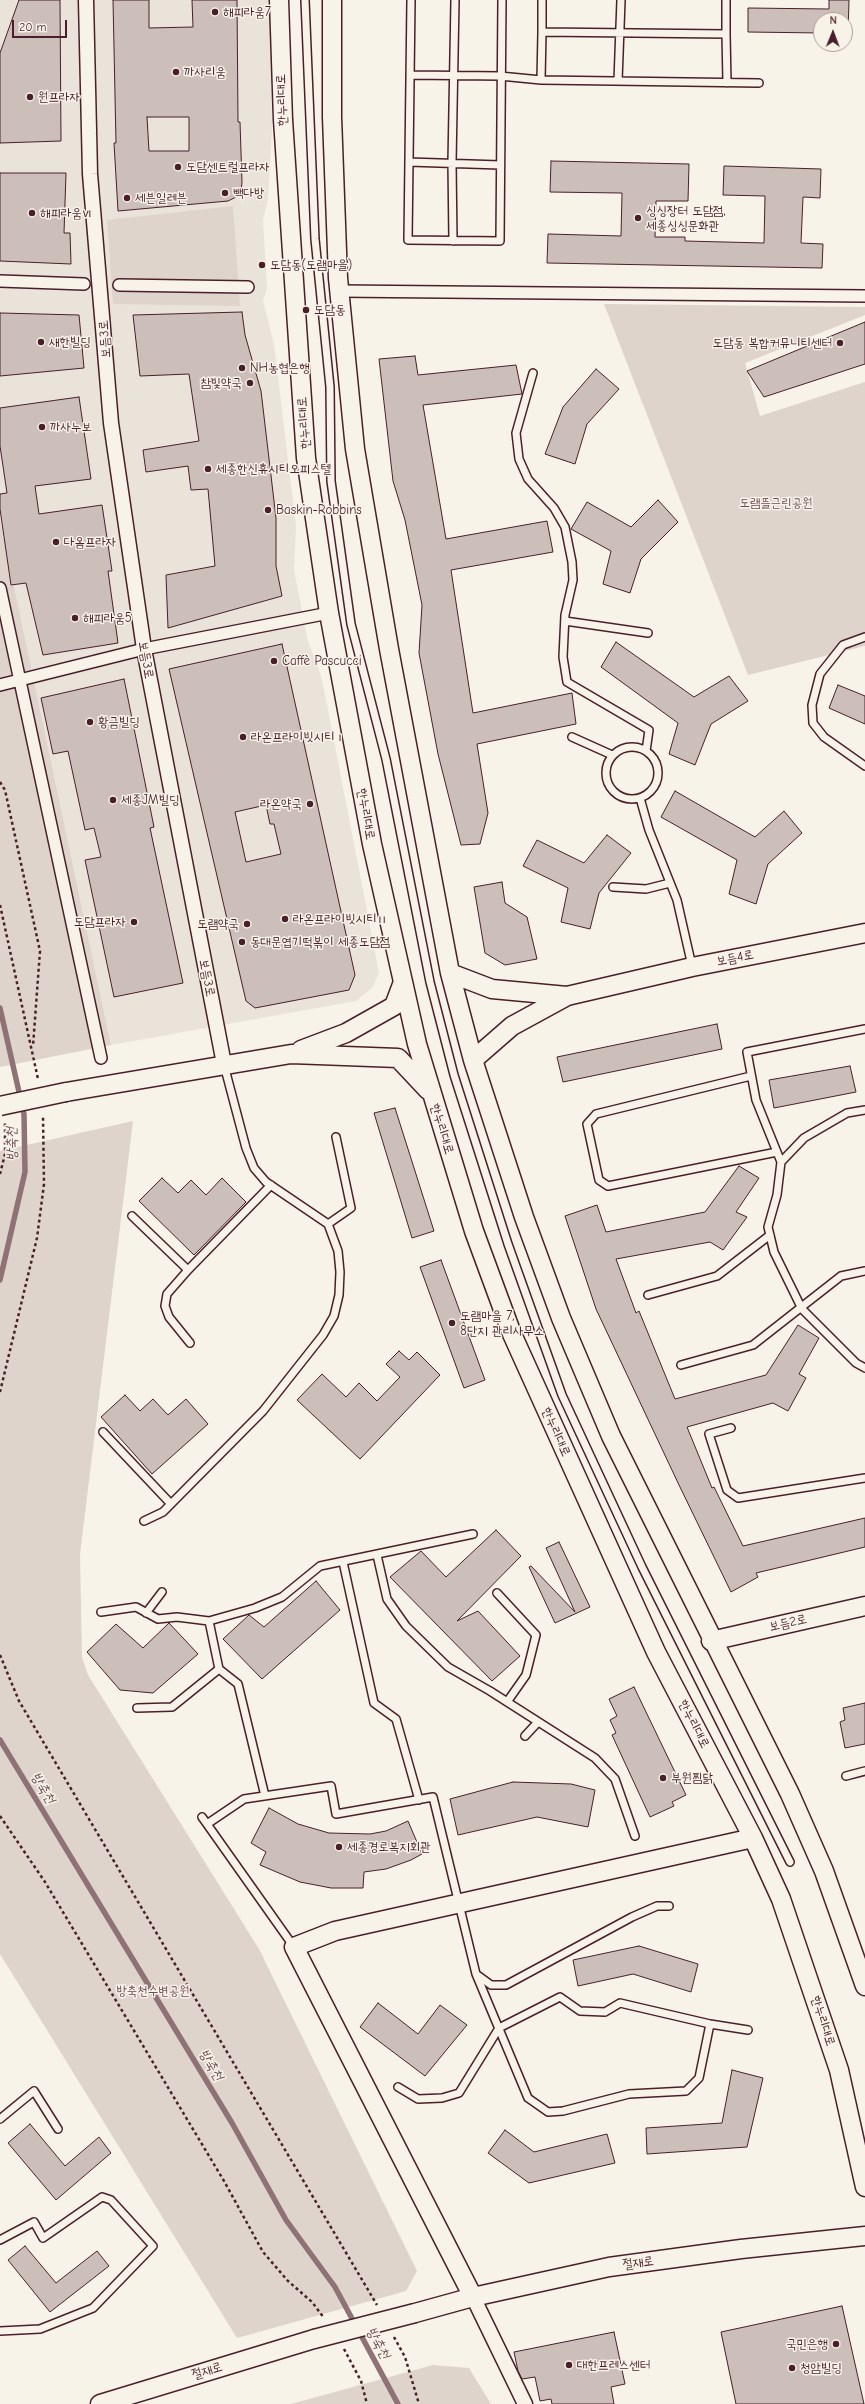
<!DOCTYPE html>
<meta charset="utf-8">
<style>
body{margin:0}
#map{position:relative;width:865px;height:2404px;overflow:hidden;background:#f7f3e8;font-family:"Comic Neue",sans-serif}
canvas{display:block}
.north{position:absolute;left:813px;top:12px;width:40px;height:40px;box-sizing:border-box;background:#f7f3e8;border:1px solid #b29e9c;border-radius:50%;rotate:1deg;font-size:11px;font-weight:700;line-height:16px;text-align:center;color:#4a1f2b}
.north::after{content:'';display:block;margin:auto;width:14px;height:18px;background:#4a1f2b;clip-path:polygon(50% 0,100% 100%,50% 72%,0 100%)}
.scale{position:absolute;left:12px;top:20px;width:55px;height:18px;box-sizing:border-box;border:2px solid #4a1f2b;border-top:0;padding-left:5px;font-size:12px;line-height:14px;white-space:nowrap;color:#4a1f2b;-webkit-text-stroke:3px #f7f3e8;paint-order:stroke}
</style>
<div id="map">
<canvas width="865" height="2404"></canvas>
<div class="north">N</div>
<div class="scale">20 m</div>
</div>
<script>
const ctx = document.querySelector('canvas').getContext('2d');
ctx.lineJoin = 'round';
function paint(path, color) {
  ctx.fillStyle = color;
  ctx.fill(path, 'evenodd');
}
function poly(rows) {
  const path = new Path2D();
  for (const r of rows) {
    if (r.length === 3) {
      path.moveTo(r[0] + r[2], r[1]);
      path.arc(r[0], r[1], r[2], 0, 2 * Math.PI);
      continue;
    }
    path.moveTo(r[0], r[1]);
    for (let i = 2; i < r.length; i += 2) path.lineTo(r[i], r[i + 1]);
  }
  return path;
}
function strokePath(path, color, width, dash) {
  ctx.strokeStyle = color;
  ctx.lineWidth = width;
  ctx.lineCap = dash ? 'butt' : 'round';
  ctx.setLineDash(dash || []);
  ctx.stroke(path);
}
function drawText(font, color, halo, rows, align = 'center') {
  ctx.font = font + ' "Comic Neue","Poor Story",sans-serif';
  ctx.lineWidth = 3;
  ctx.setLineDash([]);
  ctx.textBaseline = 'middle';
  ctx.strokeStyle = halo;
  ctx.fillStyle = color;
  for (const [text, x, y, turn = 0] of rows) {
    ctx.save();
    ctx.translate(x, y);
    ctx.rotate((+turn || 0) * Math.PI / 180);
    ctx.textAlign = isNaN(turn) ? turn : align;
    if (halo) ctx.strokeText(text, 0, 0);
    ctx.fillText(text, 0, 0);
    ctx.restore();
  }
}
paint(poly([
 [0,0,270,0,272,130,268,200,263,220,267,288,263,301,274,344,296,526,294,570,308,641,321,676,326,699,379,973,372,988,356,1001,111,1045,0,520]
]), '#eae3da');
paint(poly([
 [233,206,240,306,113,304,107,220],
 [604,304,865,307,865,315,745,363,760,416,865,382,865,646,748,675],
 [0,520,111,1045,0,1067],
 [133,1121,80,1554,82,1657,88,1675,259,1949,417,2271,406,2291,237,2338,0,1954,0,1151],
 [433,2365,469,2368,491,2404,291,2404]
]), '#ded4cc');
strokePath(poly([
 [0,1008,24,1114,25,1172,0,1280],
 [0,1740,232,2123,286,2220,335,2287,398,2404]
]), '#8e7275', 5.5);
const building = poly([
 [19,0,60,0,61,141,0,143,0,53,19,0],
 [113,0,149,0,149,28,193,27,192,0,237,0,238,122,240,122,242,183,241,190,236,197,228,201,118,211,114,143,116,143,113,0],
 [147,117,189,117,189,151,149,151,147,117],
 [829,0,849,0,848,34,845,34,845,20,821,20,821,33,748,32,748,8,829,9,829,0],
 [551,161,689,164,688,201,656,201,655,237,685,237,685,241,764,243,765,196,723,195,724,166,821,169,820,198,803,197,801,243,823,244,822,268,547,263,548,234,621,236,622,193,550,192,551,161],
 [0,173,66,173,64,233,70,233,71,264,0,261,0,173],
 [242,312,245,335,261,391,276,518,276,566,282,596,168,628,166,575,215,566,208,489,191,490,188,466,146,472,143,450,199,441,189,374,140,376,133,315,242,312],
 [0,313,79,315,84,368,0,376,0,313],
 [865,322,865,364,764,397,747,371,865,322],
 [415,356,418,375,516,365,522,394,423,405,446,539,547,521,553,552,451,570,473,713,572,693,576,724,477,744,488,813,480,844,461,845,438,754,419,653,422,605,405,520,393,481,379,359,415,356],
 [596,369,619,389,587,424,575,464,545,454,563,407,596,369],
 [79,397,91,479,35,486,39,514,102,505,112,571,108,571,118,643,43,655,26,583,11,585,0,509,0,494,7,493,0,446,0,408,79,397],
 [658,500,678,522,641,559,630,593,603,584,611,551,571,529,587,502,631,527,658,500],
 [616,642,694,697,729,676,748,701,711,724,695,765,669,754,678,723,601,667,616,642],
 [282,644,355,975,349,990,255,1008,246,1001,169,669,282,644],
 [266,805,270,824,274,824,281,854,246,862,235,812,266,805],
 [124,679,154,827,150,828,183,983,114,997,85,860,101,857,94,828,85,830,68,751,53,754,41,698,124,679],
 [838,685,865,696,865,724,829,708,838,685],
 [675,791,755,837,784,811,802,833,768,864,756,904,729,894,737,860,661,817,675,791],
 [607,835,631,853,599,893,590,929,561,922,568,888,523,866,537,840,584,863,607,835],
 [502,882,505,903,527,917,537,959,505,965,485,953,474,887,502,882],
 [717,1024,722,1049,563,1082,557,1057,717,1024],
 [850,1066,856,1092,774,1108,769,1080,850,1066],
 [395,1108,434,1231,412,1238,374,1113,395,1108],
 [739,1166,759,1178,736,1212,747,1217,723,1250,710,1242,616,1259,636,1313,639,1311,675,1399,766,1375,798,1325,819,1338,799,1374,806,1378,788,1411,773,1403,687,1427,712,1488,714,1487,743,1546,865,1518,865,1547,756,1573,758,1577,731,1592,679,1485,596,1309,565,1216,597,1205,606,1232,705,1212,739,1166],
 [162,1178,178,1193,191,1180,206,1195,222,1178,246,1202,194,1255,139,1201,162,1178],
 [441,1260,485,1380,464,1388,420,1267,441,1260],
 [399,1351,409,1360,417,1352,440,1375,360,1459,297,1400,322,1374,346,1397,359,1383,377,1401,400,1377,386,1364,399,1351],
 [125,1395,140,1411,153,1399,168,1415,186,1399,208,1424,152,1474,101,1417,125,1395],
 [496,1530,521,1556,457,1621,478,1611,520,1656,492,1681,390,1577,421,1551,446,1577,496,1530],
 [559,1542,590,1607,555,1623,529,1567,531,1566,575,1612,546,1548,559,1542],
 [316,1581,340,1610,262,1679,223,1639,249,1615,264,1627,316,1581],
 [169,1623,198,1654,153,1693,120,1690,87,1652,116,1624,143,1648,169,1623],
 [634,1687,686,1795,672,1802,674,1806,650,1817,612,1735,616,1733,610,1720,617,1716,609,1699,634,1687],
 [865,1703,865,1744,845,1748,840,1722,845,1720,843,1708,865,1703],
 [513,1782,571,1784,595,1790,588,1827,537,1817,458,1835,450,1799,513,1782],
 [269,1808,298,1824,329,1833,370,1834,386,1831,408,1821,422,1854,411,1860,386,1869,364,1872,363,1888,331,1888,300,1882,260,1865,266,1852,251,1843,269,1808],
 [639,1946,698,1964,691,1992,633,1974,578,1986,573,1960,639,1946],
 [378,2003,418,2034,440,2005,467,2025,425,2076,360,2027,378,2003],
 [732,2070,763,2078,747,2147,647,2154,646,2128,722,2123,732,2070],
 [30,2124,65,2166,99,2137,111,2153,56,2200,8,2143,30,2124],
 [505,2130,534,2152,607,2134,615,2163,529,2183,488,2153,505,2130],
 [25,2246,56,2283,97,2251,109,2266,50,2312,8,2260,25,2246],
 [842,2306,864,2404,736,2404,721,2332,842,2306],
 [614,2332,625,2384,611,2387,614,2404,552,2404,551,2399,540,2401,535,2377,522,2379,518,2371,514,2352,614,2332]
]);
paint(building, '#ccbfb9');
strokePath(building, '#4a1f2b', 1);
const service = poly([
 [305,0,315,239,330,387,331,481,351,624,386,759,430,982,454,1075,508,1244,562,1395,642,1567,790,1862],
 [411,0,408,240,500,241,502,0],
 [726,0,726,34,542,32,541,80,759,83],
 [542,32,542,0],
 [726,34,727,83],
 [410,75,500,76,541,80],
 [618,81,621,0],
 [409,162,500,165],
 [453,241,452,163,455,0],
 [533,373,516,433,519,459,528,479,554,508,565,527,572,562,573,580,565,615,563,657,567,682,649,730,646,751],
 [565,621,648,633],
 [865,637,843,645,820,674,812,705,813,723,824,737,865,766],
 [572,737,612,755],
 [632,773,26],
 [640,798,649,830,677,900,692,966],
 [613,887,646,889,670,883],
 [865,1029,747,1052,756,1100,781,1162,777,1195,768,1227,774,1252,802,1309,856,1363,865,1368],
 [751,1076,596,1114,587,1124,599,1180,608,1186,777,1152],
 [781,1162,804,1138,847,1113,865,1110],
 [132,1216,188,1270,271,1185],
 [328,1224,351,1208,336,1137],
 [188,1270,167,1294,165,1306,169,1317,190,1343],
 [648,1295,717,1276,770,1235],
 [681,1365,753,1345,841,1276,865,1271],
 [731,1428,709,1434,727,1490,738,1498,865,1478],
 [103,1432,171,1504],
 [144,1521,163,1512,263,1411,323,1335,334,1316,339,1295,340,1272,338,1251,328,1224,266,1182,254,1168,246,1148,224,1065],
 [377,1555,387,1599,406,1626,448,1667,490,1691,595,1758,615,1779,635,1836],
 [343,1562,374,1703,396,1719,419,1800],
 [497,1593,536,1635,526,1675,507,1702],
 [101,1612,136,1607,158,1619,177,1617,209,1621,255,1608,282,1597,320,1566,473,1534],
 [146,1613,162,1592],
 [209,1621,219,1669,238,1684,265,1796],
 [137,1708,172,1707,219,1669],
 [525,1736,538,1722],
 [846,1776,865,1771],
 [202,1817,294,1947],
 [207,1824,244,1799,331,1786,336,1814,433,1797,476,1974,491,1985,506,1985,632,1917,657,1906,669,1906],
 [476,1974,528,2098,548,2112,563,2111,629,2094,686,2091,699,2078,710,2024],
 [398,2087,418,2099,442,2098,459,2093,499,2028,560,1997,580,2011,605,2012,620,2003,710,2024,748,2030],
 [0,2119,34,2091,58,2129],
 [0,2240,34,2222,43,2238,102,2197,111,2200,153,2246,93,2308,40,2329,0,2331]
]);
const pedestrian = poly([
 [0,281,84,284],
 [119,285,248,287],
 [339,291,865,296],
 [0,588,101,1058],
 [0,685,144,649,329,613]
]);
const minor = poly([
 [86,0,90,174,111,423,144,649,224,1064],
 [473,2297,525,2404]
]);
const tertiary = poly([
 [279,0,283,120,306,458,329,613,372,844,417,1044,474,1231,512,1334,656,1652,753,1838,781,1899,839,2070,865,2187],
 [332,0,332,117,338,278,355,449,389,649,450,973,473,1060,524,1217,561,1318,611,1436,790,1794,824,1871,865,1986],
 [450,973,492,989,567,996],
 [301,1050,346,1033,394,1006,403,982],
 [473,1060,512,1026,567,996,692,967,865,933],
 [66,1092,291,1054,398,1058,428,1090],
 [711,1641,865,1606],
 [473,2297,294,1947,335,1931,753,1838],
 [415,2313,473,2297,609,2267,741,2249,865,2236],
 [100,2404,314,2339]
]);
strokePath(service, '#4a1f2b', 10);
strokePath(pedestrian, '#4a1f2b', 14);
strokePath(minor, '#4a1f2b', 17);
strokePath(tertiary, '#4a1f2b', 21);
strokePath(poly([
 [0,782,5,790,40,951,33,1046],
 [0,905,38,1079],
 [0,1174,5,1154,5,1123],
 [0,1392,37,1238,44,1184,43,1116],
 [0,1655,19,1701,377,2305],
 [0,1816,45,1882,224,2181,263,2252,288,2281,312,2302,324,2318],
 [394,2337,405,2357,419,2404],
 [344,2349,361,2381,367,2404]
]), '#4a1f2b', 2.5, [3, 3]);
strokePath(service, '#f7f3e8', 7);
strokePath(pedestrian, '#f7f3e8', 11);
strokePath(minor, '#f7f3e8', 14);
strokePath(tertiary, '#f7f3e8', 18);
const tertiaryBridge = poly([
 [0,1106,66,1092],
 [314,2339,415,2313]
]);
strokePath(tertiaryBridge, '#4a1f2b', 21, []);
strokePath(tertiaryBridge, '#f7f3e8', 18);
for (const [x, y, r, color] of [
 [215,12,4,"#4a1f2b"],
 [176,72,4,"#4a1f2b"],
 [30,97,4,"#4a1f2b"],
 [178,167,4,"#4a1f2b"],
 [225,193,4,"#4a1f2b"],
 [127,198,4,"#4a1f2b"],
 [32,213,4,"#4a1f2b"],
 [638,218,4,"#4a1f2b"],
 [262,265,4,"#4a1f2b"],
 [306,310,4,"#4a1f2b"],
 [41,342,4,"#4a1f2b"],
 [840,343,4,"#4a1f2b"],
 [242,368,4,"#4a1f2b"],
 [250,383,4,"#4a1f2b"],
 [42,427,4,"#4a1f2b"],
 [208,469,4,"#4a1f2b"],
 [268,510,4,"#4a1f2b"],
 [56,542,4,"#4a1f2b"],
 [75,618,4,"#4a1f2b"],
 [274,661,4,"#4a1f2b"],
 [90,722,4,"#4a1f2b"],
 [243,737,4,"#4a1f2b"],
 [113,800,4,"#4a1f2b"],
 [310,804,4,"#4a1f2b"],
 [285,919,4,"#4a1f2b"],
 [134,922,4,"#4a1f2b"],
 [247,924,4,"#4a1f2b"],
 [242,942,4,"#4a1f2b"],
 [452,1323,4,"#4a1f2b"],
 [663,1778,4,"#4a1f2b"],
 [339,1847,4,"#4a1f2b"],
 [836,2344,4,"#4a1f2b"],
 [569,2365,4,"#4a1f2b"],
 [792,2368,4,"#4a1f2b"]
]) {
  const dot = new Path2D();
  dot.arc(x, y, r, 0, 2 * Math.PI);
  ctx.fillStyle = color;
  ctx.fill(dot);
  strokePath(dot, '#f7f3e8', 1.5);
}
drawText('13px', '#4a1f2b', '#f7f3e8', [
 ["해피라움7",223,12],
 ["까사리움",184,72],
 ["원프라자",38,97],
 ["도담센트럴프라자",186,167],
 ["빽다방",233,193],
 ["세븐일레븐",135,198],
 ["싱싱장터 도담점,",646,211],
 ["세종싱싱문화관",646,226],
 ["해피라움Ⅵ",40,213],
 ["도담동(도램마을)",270,265],
 ["도담동",314,310],
 ["새한빌딩",49,342],
 ["도담동 복합커뮤니티센터",832,343,"right"],
 ["NH농협은행",250,368],
 ["참빛약국",242,383,"right"],
 ["까사누보",50,427],
 ["세종한신휴시티오피스텔",216,469],
 ["Baskin-Robbins",276,510],
 ["다옴프라자",64,542],
 ["해피라움5",83,618],
 ["Caffè Pascucci",282,661],
 ["황금빌딩",98,722],
 ["라온프라이빗시티Ⅰ",251,737],
 ["세종JM빌딩",121,800],
 ["라온약국",302,804,"right"],
 ["라온프라이빗시티Ⅱ",293,919],
 ["도담프라자",126,922,"right"],
 ["도램약국",239,924,"right"],
 ["동대문엽기떡볶이 세종도담점",250,942],
 ["도램마을 7,",460,1316],
 ["8단지 관리사무소",460,1331],
 ["부원찜닭",671,1778],
 ["세종경로복지회관",347,1847],
 ["국민은행",828,2344,"right"],
 ["대한프레스센터",577,2365],
 ["청암빌딩",800,2368]
], 'left');
drawText('13px', '#4a1f2b', '#f7f3e8', [
 ["한누리대로",282,100,-92],
 ["보듬3로",105,339,-94],
 ["한누리대로",304,423,-94],
 ["보듬3로",146,660,80],
 ["한누리대로",366,814,80],
 ["보듬4로",735,958,-11],
 ["보듬3로",207,978,79],
 ["한누리대로",442,1129,73],
 ["한누리대로",556,1432,66],
 ["보듬2로",788,1623,-13],
 ["한누리대로",694,1724,63],
 ["한누리대로",823,2021,72],
 ["절재로",638,2263,-8],
 ["절재로",207,2371,-17]
]);
drawText('13px', '#6f4c53', '#f7f3e8', [
 ["도램뜰근린공원",776,503],
 ["방축천수변공원",153,1991]
]);
drawText('italic 14px', '#6c4950', '#f7f3e8', [
 ["방축천",12,1144,-91],
 ["방축천",43,1788,59],
 ["방축천",211,2065,59],
 ["방축천",378,2343,62]
]);
</script>
